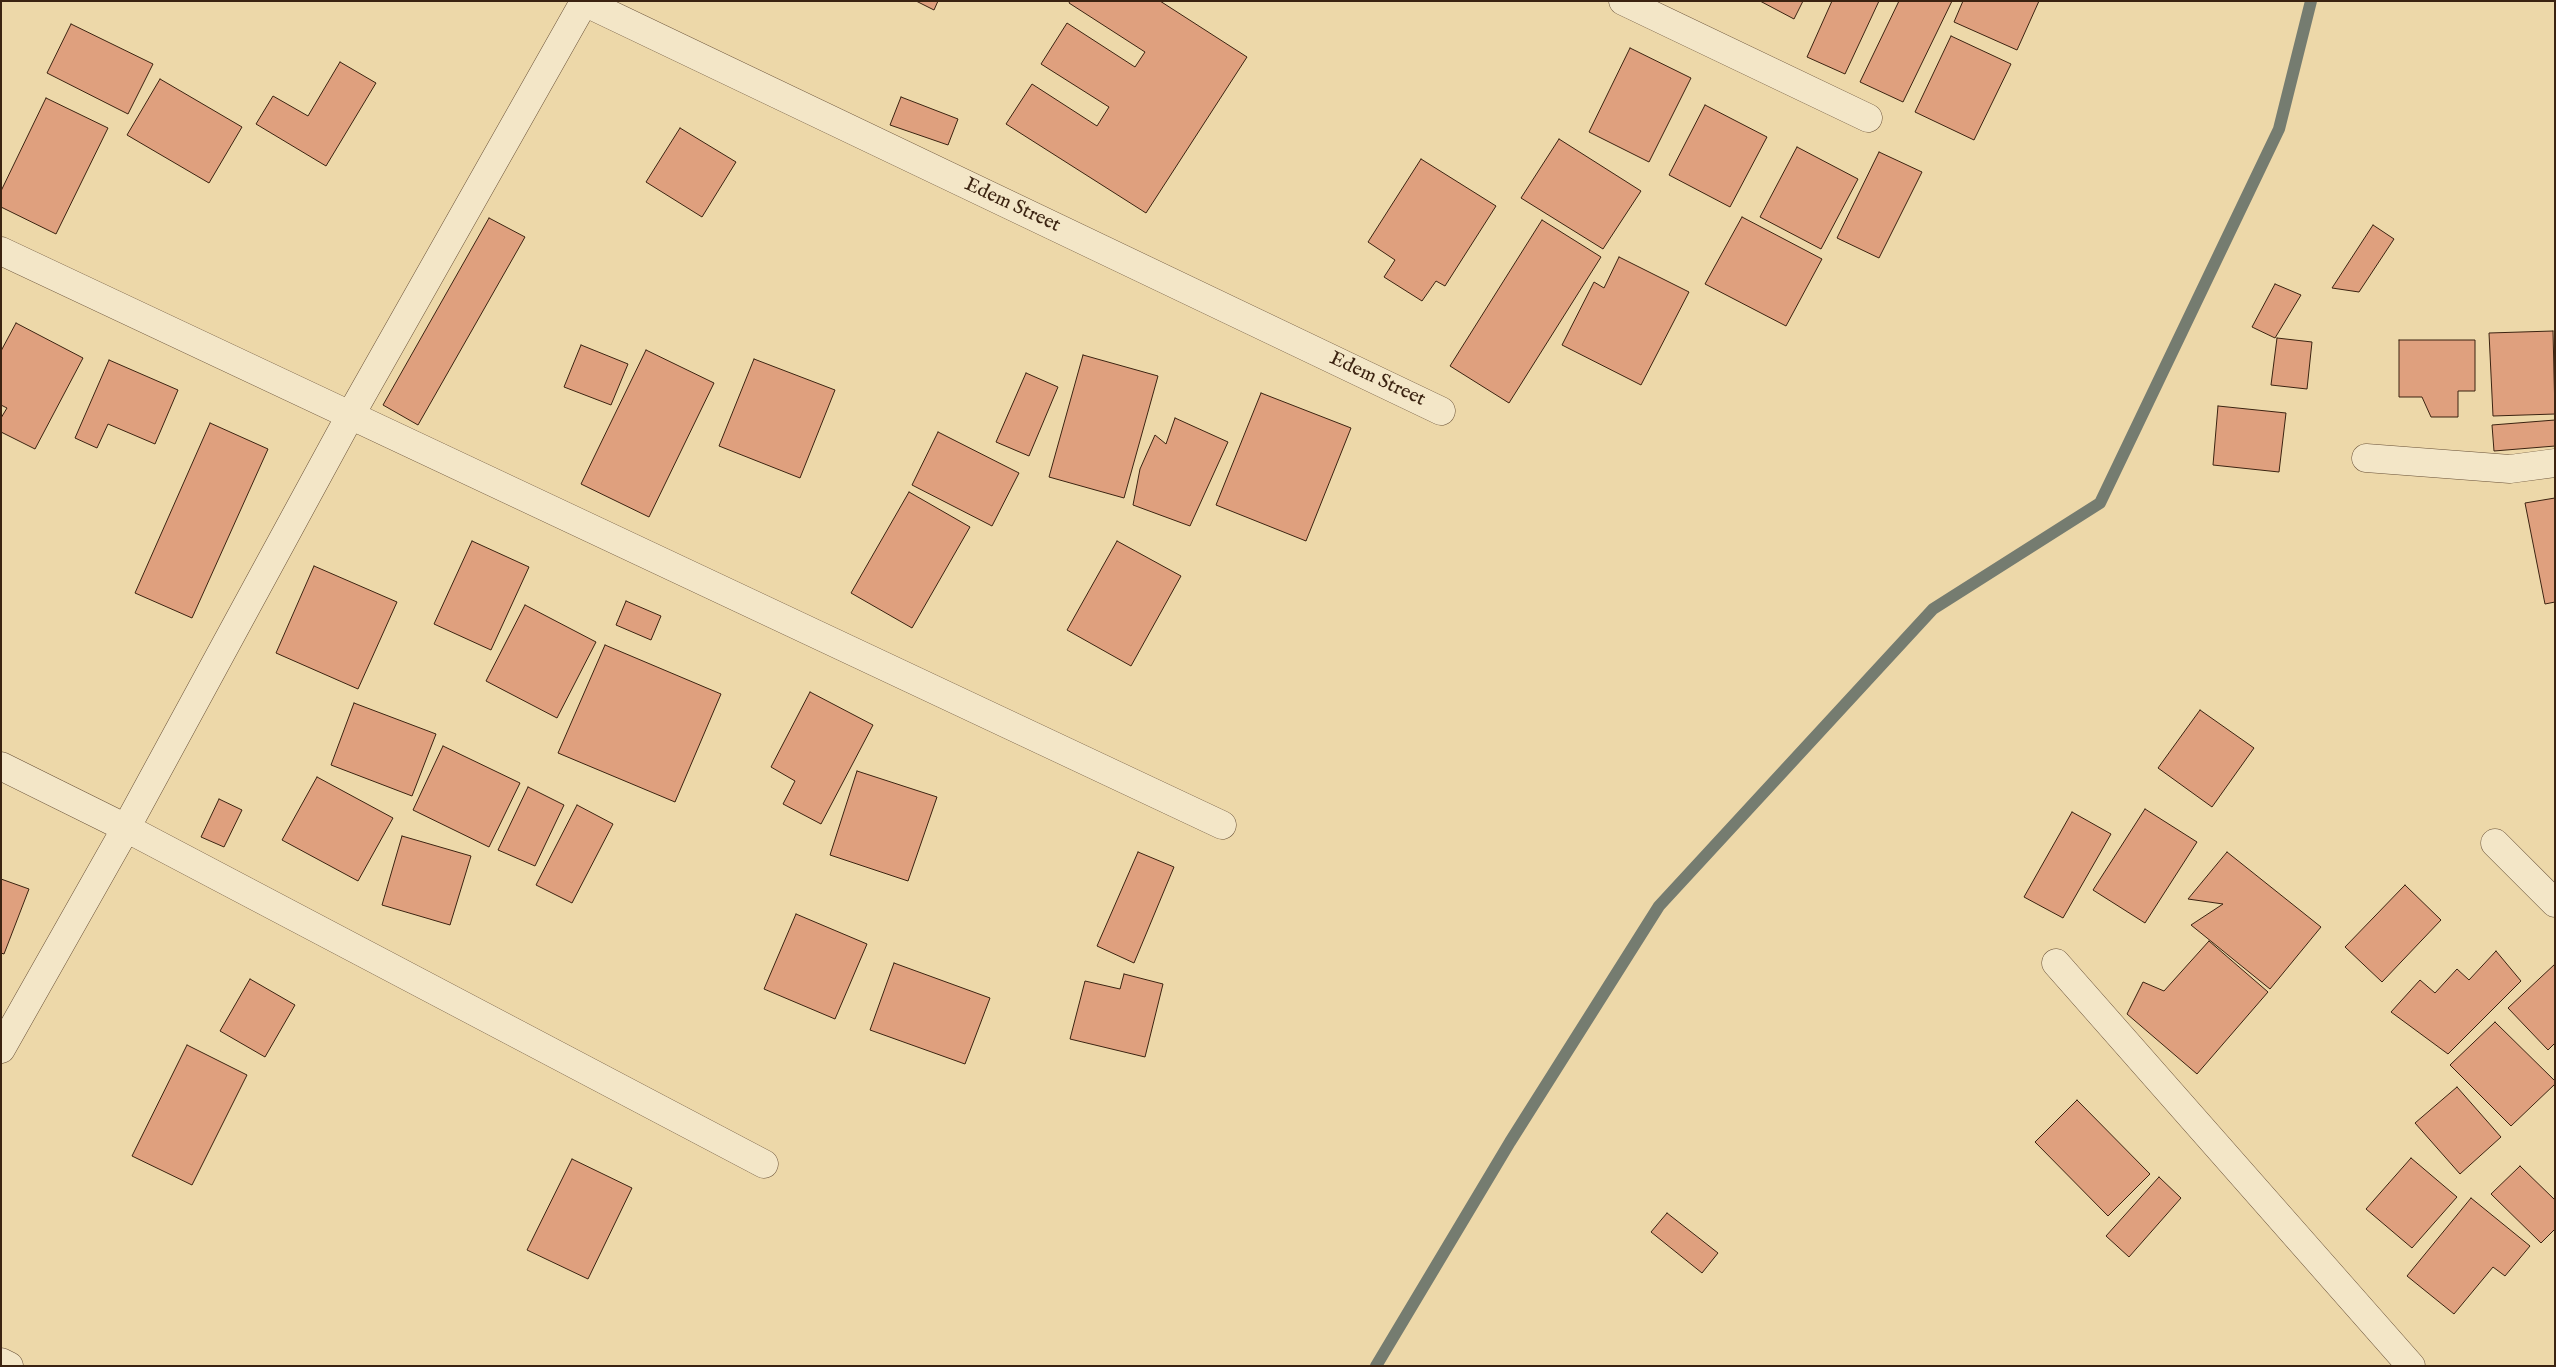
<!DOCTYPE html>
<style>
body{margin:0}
#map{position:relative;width:2556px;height:1367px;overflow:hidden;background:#edd8a9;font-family:"IM FELL English",serif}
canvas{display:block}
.frame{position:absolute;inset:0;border:2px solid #3b2311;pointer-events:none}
</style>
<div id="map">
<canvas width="2556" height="1367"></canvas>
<div class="frame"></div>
</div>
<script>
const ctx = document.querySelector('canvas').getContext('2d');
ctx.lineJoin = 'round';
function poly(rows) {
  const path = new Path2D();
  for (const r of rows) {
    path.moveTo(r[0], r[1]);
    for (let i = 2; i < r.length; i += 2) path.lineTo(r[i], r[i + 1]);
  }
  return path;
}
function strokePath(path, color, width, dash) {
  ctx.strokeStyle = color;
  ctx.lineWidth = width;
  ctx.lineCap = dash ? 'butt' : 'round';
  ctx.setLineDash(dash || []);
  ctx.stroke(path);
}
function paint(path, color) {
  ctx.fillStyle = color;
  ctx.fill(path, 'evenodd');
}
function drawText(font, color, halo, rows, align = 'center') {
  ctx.font = font + ' "IM FELL English",serif';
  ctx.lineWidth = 4;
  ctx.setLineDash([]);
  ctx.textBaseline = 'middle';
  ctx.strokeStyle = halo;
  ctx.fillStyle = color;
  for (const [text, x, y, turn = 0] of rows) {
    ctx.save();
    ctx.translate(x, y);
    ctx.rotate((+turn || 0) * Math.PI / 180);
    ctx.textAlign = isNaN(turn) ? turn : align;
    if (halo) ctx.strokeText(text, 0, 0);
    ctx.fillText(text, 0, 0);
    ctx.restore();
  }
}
strokePath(poly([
 [1376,1366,1510,1142,1659,906,1933,609,2100,503,2279,129,2311,1]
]), '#757c70', 12);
const building = poly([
 [916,1,938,1,934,10,916,1],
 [1070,1,1160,1,1247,57,1146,213,1006,124,1032,84,1097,126,1109,107,1041,64,1067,23,1135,67,1145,52,1069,3,1070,1],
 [1760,1,1803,1,1794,19,1760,1],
 [1832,1,1879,1,1845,74,1807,57,1832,1],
 [1899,1,1952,1,1903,102,1860,82,1899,1],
 [1963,1,2039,1,2017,50,1954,22,1963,1],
 [71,24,153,64,128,114,47,73,71,24],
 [1951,36,2011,64,1974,140,1915,112,1951,36],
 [1630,48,1691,78,1649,162,1589,132,1630,48],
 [340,62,376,83,326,166,256,124,273,96,308,116,340,62],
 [160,79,242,127,209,183,127,135,160,79],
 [901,97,958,119,948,145,890,125,901,97],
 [46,98,108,128,56,234,1,207,1,191,46,98],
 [1705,105,1767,137,1730,207,1669,175,1705,105],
 [680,128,736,162,702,217,646,182,680,128],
 [1559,139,1641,191,1603,249,1521,198,1559,139],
 [1797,147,1858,179,1821,249,1760,217,1797,147],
 [1879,152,1922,172,1879,258,1837,238,1879,152],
 [1421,159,1496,206,1445,286,1436,281,1422,301,1384,277,1395,260,1368,242,1421,159],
 [1742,217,1822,259,1786,326,1705,284,1742,217],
 [489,218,525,237,418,425,383,405,489,218],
 [1542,220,1601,257,1509,403,1450,366,1542,220],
 [2373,225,2394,239,2359,292,2332,288,2373,225],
 [1619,257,1689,292,1641,385,1562,345,1594,282,1604,288,1619,257],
 [2275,284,2301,295,2275,338,2252,327,2275,284],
 [16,323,83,358,35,449,1,432,1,418,7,408,1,405,1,351,16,323],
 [2553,331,2555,414,2493,416,2489,333,2553,331],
 [2277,338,2312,342,2307,389,2271,385,2277,338],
 [2399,340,2475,340,2475,391,2458,391,2458,417,2431,417,2422,397,2399,397,2399,340],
 [581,345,628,364,611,405,564,387,581,345],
 [646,350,714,383,649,517,581,484,646,350],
 [1083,355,1158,376,1124,498,1049,477,1083,355],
 [754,359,835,390,800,478,719,446,754,359],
 [109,360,178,390,155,444,108,424,97,448,75,438,109,360],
 [1026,373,1058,387,1029,456,996,442,1026,373],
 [1261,393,1351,428,1306,541,1216,505,1261,393],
 [2218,406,2286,413,2279,472,2213,465,2218,406],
 [1175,418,1228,442,1190,526,1133,505,1140,469,1155,435,1166,444,1175,418],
 [2555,420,2555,446,2494,451,2492,425,2555,420],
 [210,423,268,449,192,618,135,593,210,423],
 [938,432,1019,473,992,526,912,485,938,432],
 [909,492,970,527,912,628,851,593,909,492],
 [2555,498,2555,602,2545,604,2525,503,2555,498],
 [472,541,529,567,491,650,434,624,472,541],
 [1117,541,1181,576,1131,666,1067,630,1117,541],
 [314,566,397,602,358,689,276,653,314,566],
 [626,601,661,616,651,640,616,625,626,601],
 [525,605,596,642,557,718,486,681,525,605],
 [605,645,721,694,675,802,558,753,605,645],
 [810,692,873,725,821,824,783,804,795,781,771,767,810,692],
 [354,703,436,734,412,796,331,765,354,703],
 [2200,710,2254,748,2212,807,2158,768,2200,710],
 [443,746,520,783,489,847,413,810,443,746],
 [857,771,937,797,908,881,830,855,857,771],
 [317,777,393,818,358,881,282,840,317,777],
 [528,787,564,805,535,866,498,850,528,787],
 [219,799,242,810,224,847,201,837,219,799],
 [577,805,613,824,572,903,536,885,577,805],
 [2145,809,2197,842,2145,923,2093,890,2145,809],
 [2072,812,2111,834,2063,918,2024,897,2072,812],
 [402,836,471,856,450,925,382,905,402,836],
 [1138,852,1174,867,1134,963,1097,946,1138,852],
 [2227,852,2321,927,2270,989,2191,925,2223,904,2188,899,2227,852],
 [1,879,29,889,4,954,1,953,1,879],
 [2405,885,2441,920,2382,982,2345,947,2405,885],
 [796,914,867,944,835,1019,764,989,796,914],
 [2209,941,2268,992,2197,1074,2127,1014,2143,982,2164,991,2209,941],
 [2496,951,2521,981,2448,1054,2391,1012,2420,980,2435,993,2457,969,2469,980,2496,951],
 [894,963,990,998,965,1064,870,1030,894,963],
 [2555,964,2555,1043,2548,1050,2508,1008,2555,964],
 [1124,974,1163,984,1145,1057,1070,1039,1085,981,1120,989,1124,974],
 [250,979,295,1005,265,1057,220,1031,250,979],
 [2495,1022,2555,1081,2555,1084,2511,1126,2450,1065,2495,1022],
 [187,1045,247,1075,192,1185,132,1156,187,1045],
 [2457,1087,2501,1137,2460,1174,2415,1123,2457,1087],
 [2077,1100,2150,1174,2108,1216,2035,1142,2077,1100],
 [2411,1158,2457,1197,2412,1248,2366,1209,2411,1158],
 [572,1159,632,1188,588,1279,527,1250,572,1159],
 [2520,1166,2555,1200,2555,1229,2541,1243,2491,1194,2520,1166],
 [2159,1177,2181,1198,2129,1257,2106,1236,2159,1177],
 [2471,1198,2530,1246,2505,1276,2493,1267,2454,1314,2407,1276,2471,1198],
 [1667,1213,1718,1253,1702,1273,1651,1232,1667,1213]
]);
paint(building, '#dfa07e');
strokePath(building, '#3b2311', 1);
const street = poly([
 [582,1,1441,411],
 [1623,1,1868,118],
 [1,251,1222,825],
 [2366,458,2510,469,2555,463],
 [1,766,126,828,764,1164],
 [2495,843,2555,903],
 [2056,963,2411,1366],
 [1,1049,126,828,350,416,584,2],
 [1,1362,9,1366]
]);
strokePath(street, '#685037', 29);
strokePath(street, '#f3e6c7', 28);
drawText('20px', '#3b2311', '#f3e6c7', [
 ["Edem Street",1012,206,25],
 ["Edem Street",1377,380,25]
]);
</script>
